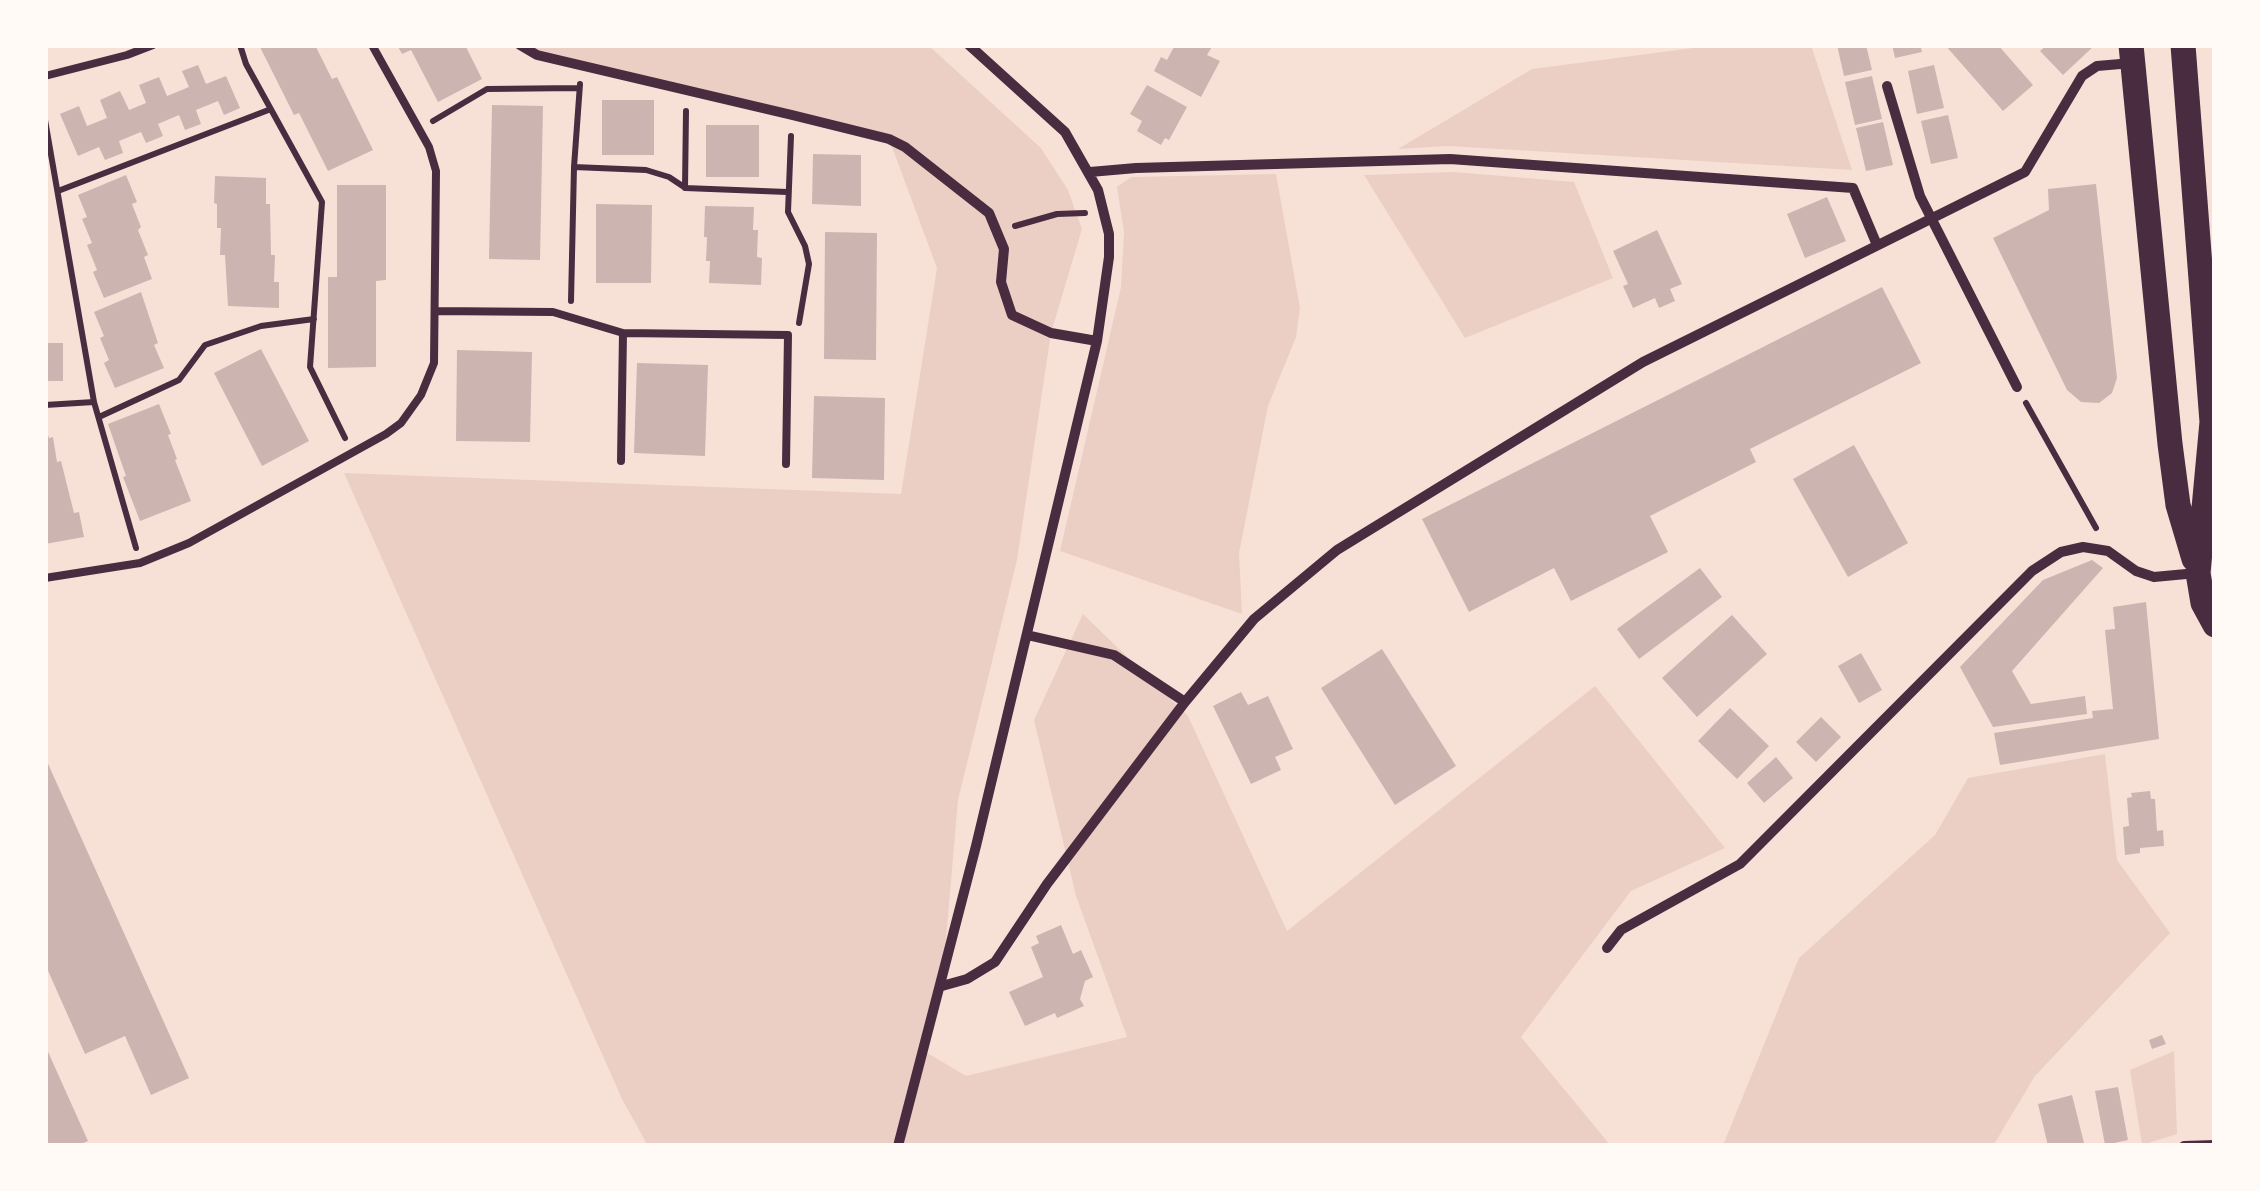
<!DOCTYPE html>
<style>
body{margin:0}
#map{position:relative;width:2260px;height:1191px;overflow:hidden;background:#f7e1d7;font-family:Cabin,sans-serif}
canvas{display:block}
.frame{position:absolute;inset:0;border:48px solid #fffaf5;pointer-events:none}
</style>
<div id="map">
<canvas width="2260" height="1191"></canvas>
<div class="frame"></div>
</div>
<script>
const ctx = document.querySelector('canvas').getContext('2d');
ctx.lineJoin = 'round';
function paint(path, color) {
  ctx.fillStyle = color;
  ctx.fill(path, 'evenodd');
}
function poly(rows) {
  const path = new Path2D();
  for (const r of rows) {
    path.moveTo(r[0], r[1]);
    for (let i = 2; i < r.length; i += 2) path.lineTo(r[i], r[i + 1]);
  }
  return path;
}
function strokePath(path, color, width, dash) {
  ctx.strokeStyle = color;
  ctx.lineWidth = width;
  ctx.lineCap = dash ? 'butt' : 'round';
  ctx.setLineDash(dash || []);
  ctx.stroke(path);
}
paint(poly([
 [520,45,928,45,1041,148,1068,190,1082,229,1051,333,1017,560,958,800,942,986,924,1051,966,1076,1127,1037,1076,896,1034,720,1083,614,1188,716,1287,931,1595,686,1725,848,1631,891,1521,1037,1611,1146,648,1146,622,1099,344,473,901,494,937,268,889,139,576,65],
 [1716,45,1811,45,1852,170,1448,146,1398,149,1532,69],
 [1454,172,1574,182,1613,278,1465,338,1364,175],
 [1276,174,1300,308,1296,337,1268,406,1239,553,1242,614,1060,551,1121,287,1124,232,1117,187,1131,177],
 [2105,754,2117,860,2170,933,2035,1076,1993,1146,1714,1146,1724,1143,1799,958,1935,835,1968,778],
 [2174,1051,2177,1134,2142,1145,2130,1070]
]), '#ebcfc5');
paint(poly([
 [259,45,315,45,332,79,337,77,373,150,328,171,299,113,294,115],
 [397,45,465,45,482,79,438,102,411,50,402,54],
 [1175,45,1213,45,1207,55,1220,61,1201,97,1154,71,1161,57,1167,60],
 [1837,45,1866,45,1872,70,1844,76],
 [1892,45,1920,45,1922,52,1895,58],
 [1945,45,1998,45,2033,85,2003,111],
 [2047,45,2095,45,2063,75,2040,51],
 [198,65,206,84,226,76,240,108,224,115,218,101,196,110,201,124,185,130,179,115,158,124,163,136,146,143,141,132,119,141,123,153,105,160,99,147,78,156,60,114,79,106,87,126,107,118,100,100,120,91,129,110,146,103,139,85,159,77,167,96,189,87,182,71],
 [1934,65,1944,108,1917,114,1908,71],
 [1872,76,1882,119,1855,125,1845,82],
 [1147,85,1187,107,1169,140,1165,138,1161,145,1137,131,1142,121,1130,114],
 [602,100,654,100,654,155,602,155],
 [492,105,543,106,540,260,489,259],
 [1948,115,1958,158,1931,164,1921,121],
 [1883,122,1893,165,1866,171,1856,128],
 [706,125,759,125,759,177,706,177],
 [813,154,861,155,861,206,812,204],
 [126,175,137,202,132,204,141,227,138,230,148,255,144,257,152,279,104,298,93,272,97,270,87,245,92,243,82,219,87,217,78,195],
 [215,176,266,178,266,204,270,204,271,255,275,255,274,282,279,282,279,308,228,306,225,255,220,255,221,228,217,228,217,204,214,203],
 [2096,184,2117,378,2112,393,2099,403,2081,402,2067,390,1993,238,2049,210,2048,189],
 [337,185,386,185,386,280,376,281,376,367,328,368,328,277,337,277],
 [1827,197,1846,241,1805,258,1787,214],
 [596,204,652,205,651,283,596,283],
 [705,206,754,207,753,230,758,230,757,257,762,258,761,285,709,283,710,261,706,261,707,237,704,237],
 [1657,230,1682,284,1670,289,1675,301,1659,308,1655,298,1633,308,1623,286,1628,284,1613,251],
 [825,232,877,233,876,360,824,359],
 [1882,287,1921,363,1750,449,1756,462,1650,516,1668,552,1571,601,1554,568,1469,612,1422,519],
 [141,292,158,343,154,345,164,368,115,388,104,363,109,360,100,338,104,336,94,312],
 [45,343,63,343,63,381,46,381],
 [261,349,309,441,262,466,214,373],
 [457,350,532,352,530,442,456,441],
 [637,363,708,365,705,456,634,453],
 [814,396,885,398,884,480,812,478],
 [159,404,171,434,168,435,177,459,175,460,191,501,140,521,123,477,126,476,108,424],
 [45,425,49,438,53,437,57,462,61,461,74,513,79,512,84,537,45,544],
 [1854,445,1908,543,1848,577,1793,479],
 [2092,560,2103,568,2012,671,2031,704,2085,696,2087,714,1993,727,1960,667,2043,580],
 [1700,568,1722,597,1639,659,1617,629],
 [2146,602,2159,739,2000,765,1994,733,2093,718,2092,711,2113,709,2105,630,2115,629,2113,607],
 [1732,615,1767,654,1697,717,1662,678],
 [1382,649,1456,766,1395,805,1321,688],
 [1861,653,1882,690,1859,703,1838,666],
 [1241,692,1248,705,1268,696,1293,749,1275,757,1281,770,1251,784,1213,706],
 [1730,708,1769,746,1737,779,1698,741],
 [1821,717,1841,737,1816,762,1796,742],
 [45,757,189,1078,151,1095,125,1036,85,1054,45,964],
 [1776,757,1793,778,1764,803,1747,783],
 [2150,791,2151,799,2155,799,2157,831,2163,830,2164,846,2140,848,2140,853,2125,855,2123,827,2129,826,2127,798,2132,797,2131,793],
 [1061,925,1073,954,1081,950,1093,977,1085,981,1080,999,1084,1006,1057,1018,1055,1013,1025,1026,1009,992,1043,977,1031,947,1039,943,1036,936],
 [2162,1035,2166,1044,2152,1049,2149,1040],
 [45,1045,88,1141,76,1146,45,1146],
 [2118,1087,2128,1140,2105,1145,2095,1091],
 [2072,1095,2084,1143,2048,1146,2038,1104]
]), '#ccb4b1');
strokePath(poly([
 [240,45,246,64,322,202,310,367,345,438],
 [686,111,685,188,787,192],
 [45,120,94,402,136,548],
 [433,121,487,89,577,88],
 [791,136,788,212,805,246,809,264,799,323],
 [574,167,646,170,669,177,684,187],
 [58,191,271,109],
 [1015,226,1057,214,1085,213],
 [571,301,574,167,580,84],
 [2026,403,2096,528],
 [45,405,94,402],
 [99,417,179,380,205,345,261,326,314,319]
]), '#4a2c40', 6);
strokePath(poly([
 [45,76,127,55,153,45],
 [435,311,553,312,623,333,788,335,786,464],
 [621,461,623,333],
 [45,578,140,563,189,543,386,434,401,423,421,395,434,363,436,171,429,147,372,45]
]), '#4a2c40', 8);
strokePath(poly([
 [520,45,537,55,792,115,889,139,905,147,989,213,1004,249,1001,282,1012,315,1051,333,1097,341],
 [1887,86,1920,196,2017,387],
 [1090,172,1136,168,1450,159,1853,188,1877,245],
 [1027,635,1114,655,1185,702],
 [1607,948,1621,930,1740,864,2032,571,2061,552,2083,547,2108,551,2136,571,2154,577,2197,573],
 [942,986,967,979,995,962,1047,884,1185,702,1254,619,1337,550,1643,362,2025,172,2082,76,2097,66,2132,63],
 [898,1146,976,846,1097,341,1109,257,1109,234,1098,190,1065,132,969,45],
 [2184,1146,2215,1145]
]), '#4a2c40', 10);
strokePath(poly([
 [2131,45,2170,444,2178,505,2194,559],
 [2183,45,2212,422,2198,573,2203,603,2215,625]
]), '#4a2c40', 25);
</script>
